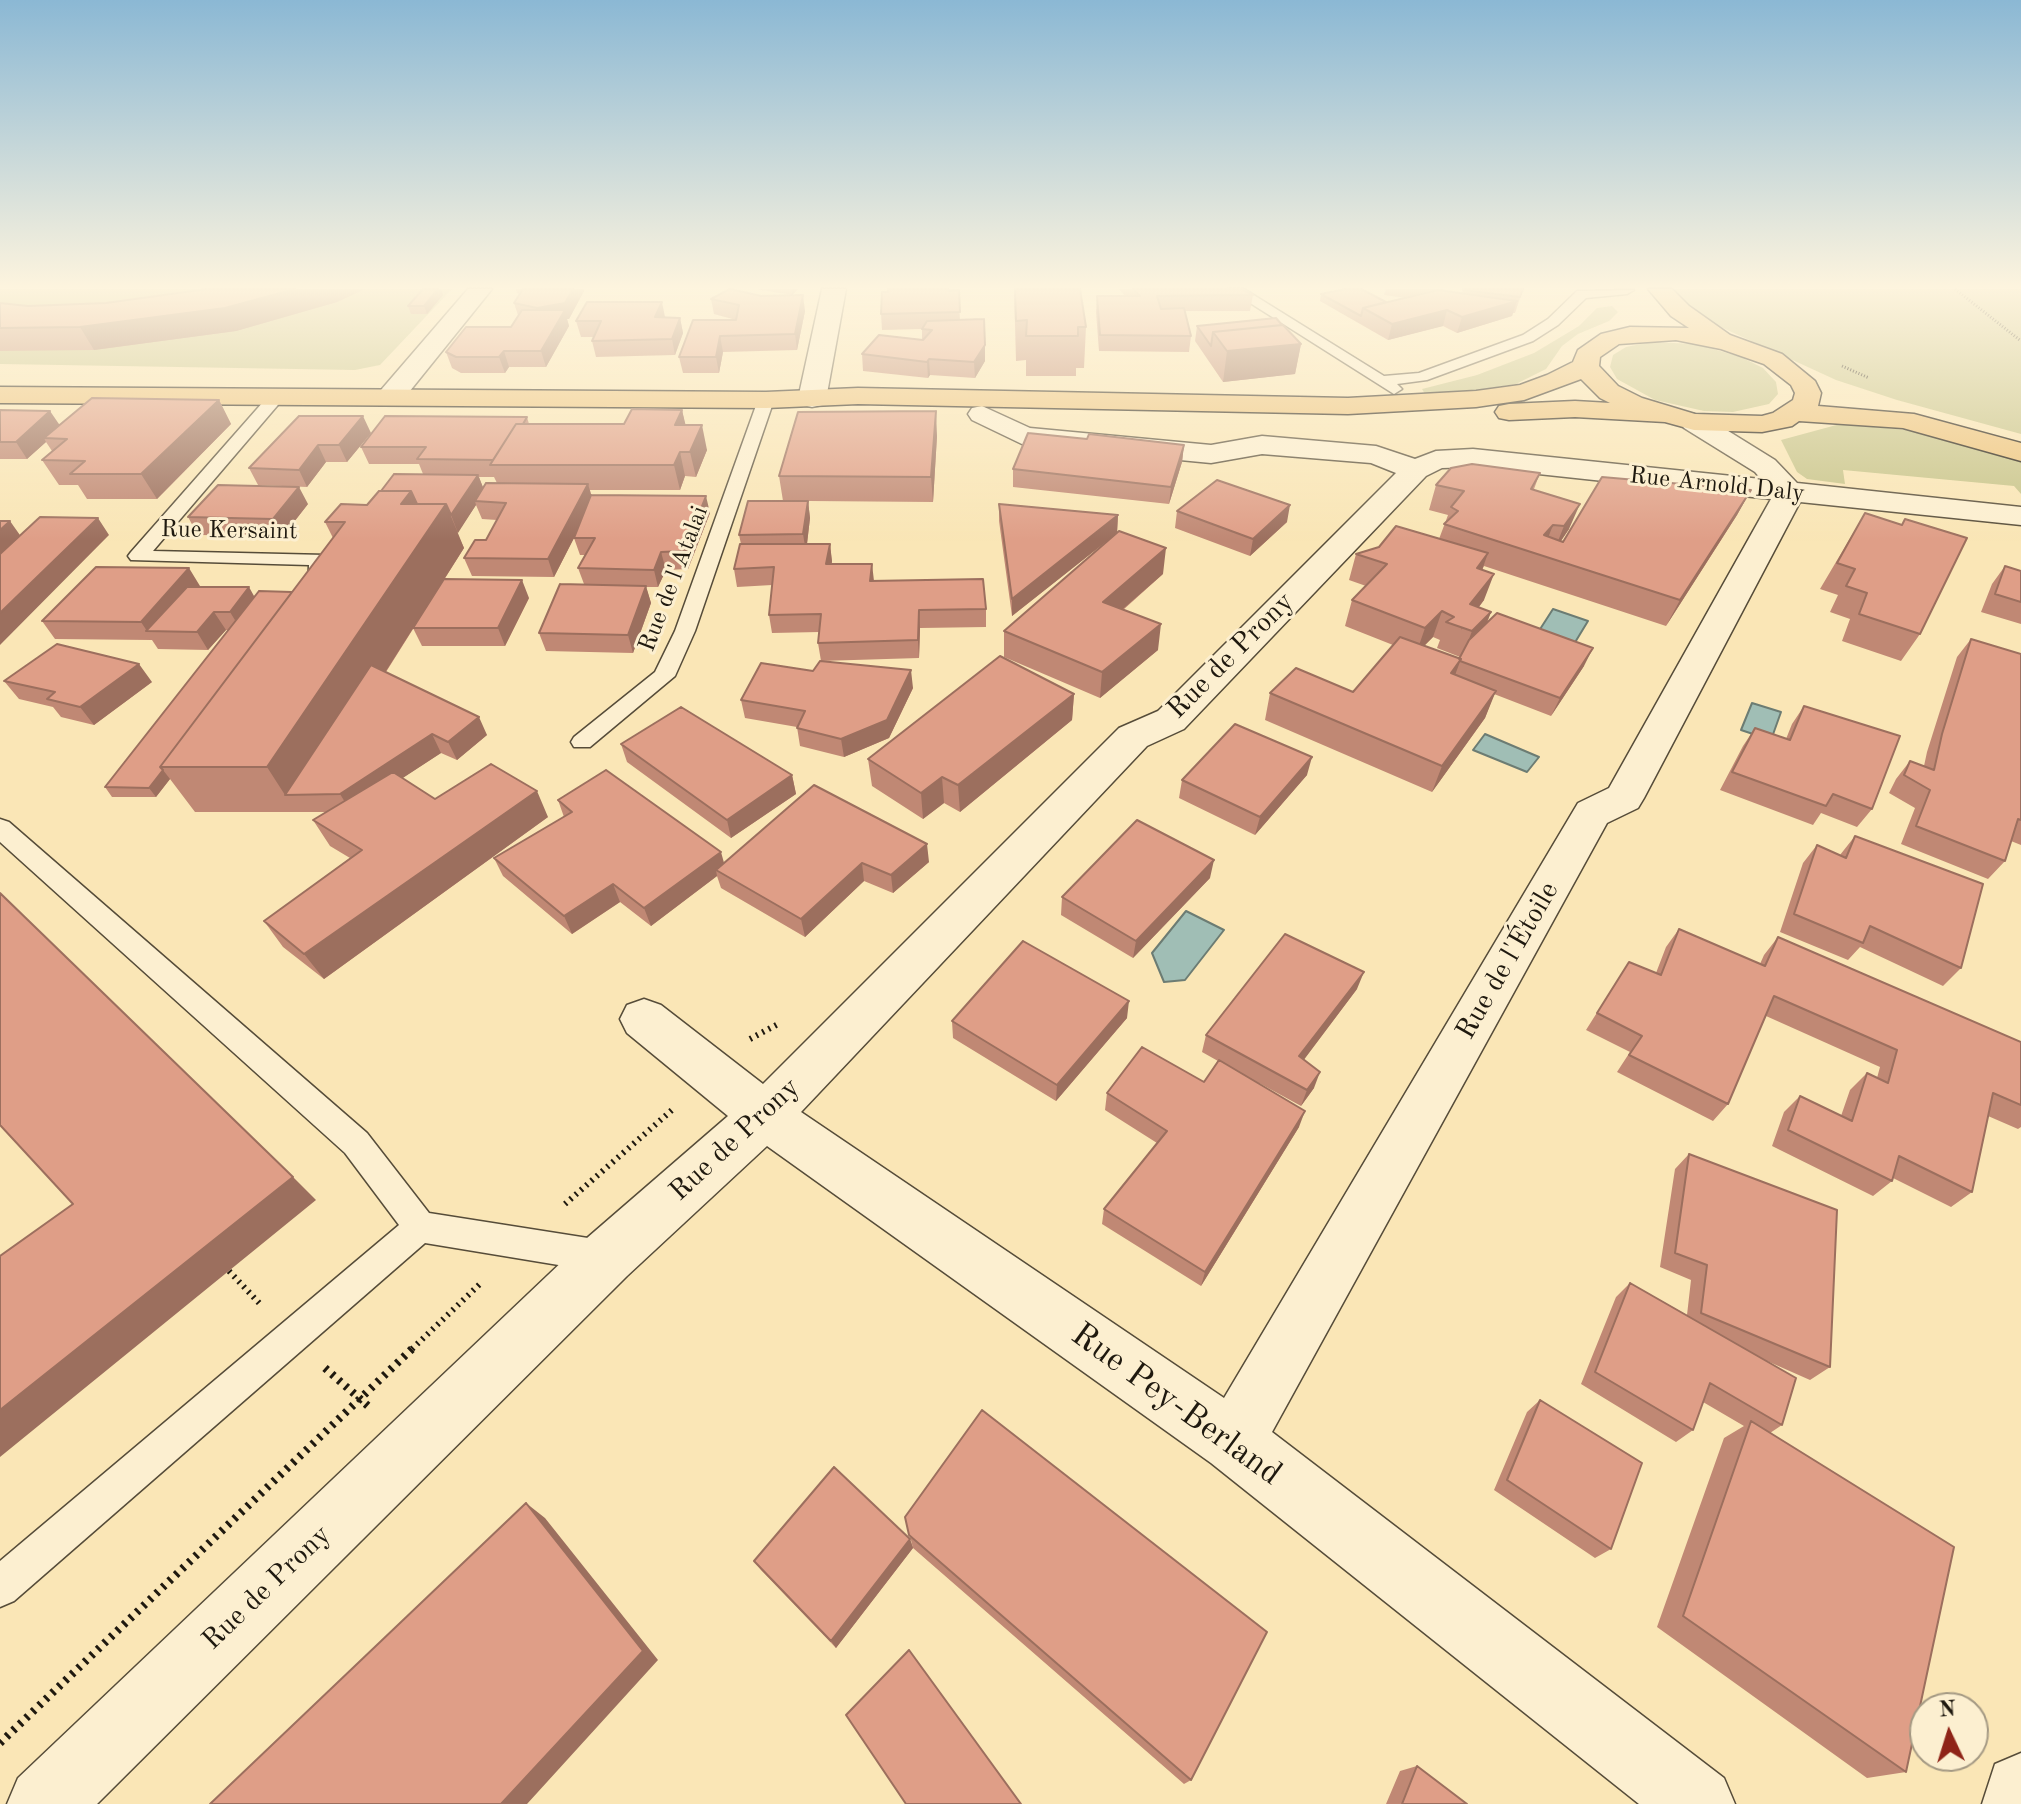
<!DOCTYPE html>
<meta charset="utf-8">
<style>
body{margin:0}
#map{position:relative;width:2021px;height:1804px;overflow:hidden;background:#fae6b6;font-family:"Old Standard TT",serif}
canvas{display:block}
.north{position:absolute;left:1909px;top:1692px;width:80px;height:80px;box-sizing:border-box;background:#fcefd0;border:2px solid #a49983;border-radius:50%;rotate:356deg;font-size:22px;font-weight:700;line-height:32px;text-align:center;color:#1f190f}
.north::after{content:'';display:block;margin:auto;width:28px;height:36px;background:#8f2418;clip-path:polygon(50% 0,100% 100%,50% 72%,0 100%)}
</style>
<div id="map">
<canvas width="2021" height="1804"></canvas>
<div class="north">N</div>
</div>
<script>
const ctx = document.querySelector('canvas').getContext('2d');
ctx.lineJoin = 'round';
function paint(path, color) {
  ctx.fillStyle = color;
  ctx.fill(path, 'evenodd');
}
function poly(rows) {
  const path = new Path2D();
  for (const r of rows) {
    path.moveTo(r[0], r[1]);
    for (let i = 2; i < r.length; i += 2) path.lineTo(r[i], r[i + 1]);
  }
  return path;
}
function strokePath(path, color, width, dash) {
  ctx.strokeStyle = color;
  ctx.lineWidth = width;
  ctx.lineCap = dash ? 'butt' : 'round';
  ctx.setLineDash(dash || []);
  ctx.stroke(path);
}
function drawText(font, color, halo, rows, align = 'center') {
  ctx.font = font + ' "Old Standard TT",serif';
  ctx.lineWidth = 6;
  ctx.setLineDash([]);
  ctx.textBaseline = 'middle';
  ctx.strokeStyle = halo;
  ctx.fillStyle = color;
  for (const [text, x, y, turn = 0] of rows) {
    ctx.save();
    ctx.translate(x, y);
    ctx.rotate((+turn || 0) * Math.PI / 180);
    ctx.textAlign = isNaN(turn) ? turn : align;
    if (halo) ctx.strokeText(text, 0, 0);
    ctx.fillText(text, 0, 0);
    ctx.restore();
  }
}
paint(poly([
 [0,289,452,289,380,365,355,370,0,364],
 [1673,289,2021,289,2021,434,1897,400,1836,380,1712,323,1692,310],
 [1612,306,1618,312,1609,321,1578,334,1562,346,1546,369,1516,384,1438,396,1425,394,1422,389,1477,375,1534,353,1579,326,1597,308],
 [1651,342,1696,344,1741,357,1763,368,1776,382,1778,394,1769,404,1733,412,1704,411,1655,400,1617,379,1610,367,1613,355,1626,347],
 [1840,424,1907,430,2021,461,2021,494,2014,486,1843,470,1845,484,1807,479,1797,472,1781,440]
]), '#c6c388');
const water = poly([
 [1553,609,1588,621,1571,649,1535,637,1553,609],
 [1752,703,1781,712,1771,740,1741,730,1752,703],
 [1485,734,1539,757,1527,772,1473,750,1485,734],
 [1186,911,1224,930,1185,980,1164,982,1152,953,1186,911]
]);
paint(water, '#a0beb5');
strokePath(water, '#6c7c73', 2);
const service = poly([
 [1228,289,1244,289,1384,376,1419,373,1523,335,1548,319,1577,291,1634,290,1627,294,1586,298,1558,325,1533,341,1427,380,1397,384,1402,389,1394,394,1228,289],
 [277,391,283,393,283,399,153,551,326,555,329,559,328,591,325,595,311,595,308,591,309,565,131,560,128,556,131,552,271,393,277,391],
 [766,395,774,400,695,631,675,676,590,747,574,747,571,742,574,737,655,672,675,631,758,400,766,395],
 [0,819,9,822,367,1133,429,1213,607,1241,619,1246,624,1257,619,1268,607,1273,425,1243,14,1601,0,1607,0,1561,399,1225,345,1153,0,842,0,819]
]);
const minor = poly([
 [468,289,492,289,401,402,381,402,377,396,381,390,468,289],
 [822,289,846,289,826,399,822,405,812,407,802,405,798,399,822,289],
 [982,406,1030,428,1211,445,1262,436,1376,446,1415,459,1436,451,1473,449,1761,479,1755,472,1684,428,1680,422,1684,416,1694,414,1704,416,1775,460,1797,483,2021,507,2021,525,1800,502,1644,798,1638,808,1607,823,1272,1432,1724,1778,1735,1804,1639,1804,1211,1463,767,1146,627,1276,97,1804,7,1804,18,1778,587,1238,728,1116,627,1033,620,1019,627,1005,644,999,661,1005,763,1084,1119,728,1158,711,1396,473,1371,463,1262,454,1211,463,1024,445,972,420,968,414,972,408,982,406],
 [1473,467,1771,499,1609,788,1578,803,1224,1398,801,1112,1147,746,1184,729,1426,476,1442,468,1473,467],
 [2021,1753,2021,1804,1982,1804,1995,1764,2021,1753]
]);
const primary = poly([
 [1648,289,1672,289,1689,306,1730,335,1782,354,1815,381,1821,393,1818,406,1914,414,2021,443,2021,461,1903,428,1799,421,1792,426,1762,432,1694,430,1665,422,1575,417,1509,420,1499,418,1495,412,1499,406,1509,404,1575,401,1610,403,1600,398,1581,379,1524,400,1476,407,1348,414,858,404,766,408,0,403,0,387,766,392,858,388,1348,398,1476,391,1520,385,1547,375,1573,362,1578,350,1601,334,1630,327,1689,328,1671,316,1648,289],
 [1676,340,1721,349,1764,364,1791,385,1795,393,1793,400,1773,413,1762,416,1695,414,1642,398,1618,386,1599,366,1600,357,1619,344,1676,340]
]);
strokePath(service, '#564c39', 3);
strokePath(minor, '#564c39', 3);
strokePath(primary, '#1f190f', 3);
strokePath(poly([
 [1955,289,2021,341],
 [1842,366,1869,378]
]), '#1f190f', 3, [1, 2]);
strokePath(poly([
 [750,1039,780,1023],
 [565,1204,672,1110],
 [229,1271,261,1305],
 [412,1349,482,1282]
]), '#1f190f', 6, [2, 5]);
strokePath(poly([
 [325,1368,368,1406],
 [0,1743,414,1347]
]), '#1f190f', 8, [3, 6]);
paint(service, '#fcefd0');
paint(minor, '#fcefd0');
paint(primary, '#edc37b');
paint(poly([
 [207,289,365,289,337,302,236,331,94,350,0,351,0,303,28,306,106,303],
 [423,289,441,289,443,295,427,314,411,314,408,306],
 [516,289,584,289,584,291,569,319,567,319,569,326,546,367,509,367,505,373,461,373,452,368,446,352,511,327,518,315,514,303,520,295,517,293],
 [756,289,798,289,792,295],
 [887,289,958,289,960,320,985,361,975,378,930,375,928,378,863,371,862,354,922,340,922,329,882,330,881,314,888,292],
 [1014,289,1086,327,1084,368,1076,368,1076,376,1026,376,1026,360,1016,361],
 [1119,289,1242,289,1253,295,1250,311,1184,311,1191,336,1189,352,1099,351,1096,312,1097,296,1125,296],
 [1386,289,1444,289,1443,291,1462,293,1463,289,1523,289,1515,313,1513,313,1512,316,1457,333,1443,326,1388,340,1320,301,1321,294,1386,302,1405,298,1384,295],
 [711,299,805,311,797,350,723,352,719,373,683,373,679,357,736,320,714,314],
 [665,317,680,318,683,333,675,355,596,357,592,341,594,337,581,337,576,321],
 [1197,326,1301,344,1295,374,1223,382,1195,341],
 [219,400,231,424,157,499,87,499,78,485,59,485,42,460,52,451,46,442,27,459,0,459,0,410,60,425],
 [682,410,685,425,707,450,696,477,685,476,680,490,590,490,591,496,710,513,688,569,666,570,658,587,646,587,651,603,633,653,546,651,539,633,584,584,578,568,585,555,580,555,574,538,554,577,472,576,464,558,486,540,497,520,482,519,476,505,457,533,464,548,386,672,487,735,457,760,441,753,402,778,435,799,548,817,324,979,283,947,264,921,350,858,330,846,313,820,326,812,195,812,170,779,156,797,112,797,105,787,228,630,226,630,208,650,158,649,152,640,55,639,42,621,200,586,199,587,254,596,292,592,333,538,325,522,367,505,423,474,419,464,369,464,361,447,527,417,529,424,624,424],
 [479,477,494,477,497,483,483,488],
 [299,416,371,433,347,462,326,462,307,487,258,485,249,468],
 [937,436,933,502,808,501,810,518,807,544,830,544,832,564,874,581,986,609,986,627,920,628,919,658,821,661,818,643,819,632,772,633,769,615,772,585,737,587,734,569,741,544,739,535,783,501,779,476],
 [1087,439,1184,445,1182,462,1169,504,1013,487,1013,469],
 [1540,473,1534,489,1569,529,1561,541,1563,542,1751,490,1737,515,1666,626,1484,566,1482,570,1484,600,1479,607,1491,612,1487,622,1584,666,1551,716,1494,694,1485,718,1432,792,1265,720,1270,693,1353,692,1393,645,1345,626,1352,600,1366,586,1349,580,1356,554,1439,539,1448,515,1429,510,1436,485],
 [1433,637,1440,640,1437,648,1460,657,1459,659,1424,646],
 [308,504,283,536,198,535,188,517],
 [999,504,1118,515,1117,533,1012,616,999,521],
 [1177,511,1287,522,1250,556,1175,528],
 [1865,513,1920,634,1901,661,1842,641,1850,619,1830,612,1838,595,1820,589],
 [2005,566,2021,571,2021,624,1981,612,1992,584],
 [1163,574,1123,610,1158,650,1100,698,1004,657,1004,631],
 [529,598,505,646,422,646,413,628],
 [1971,639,2021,654,2021,845,2011,841,2005,861,1988,879,1901,844,1915,808,1889,793,1896,779,1910,761,1924,766,1927,752,1957,657],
 [813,671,913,688,889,738,844,757,800,746,797,727,745,718,741,700],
 [4,681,152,682,94,725,61,717,53,707,19,699],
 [1074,694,1072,720,960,812,944,803,923,819,872,786,868,759],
 [1804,706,1872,809,1857,827,1821,813,1813,825,1720,790,1743,746,1755,728,1786,739,1792,724],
 [621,744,792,775,796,794,731,838,627,762],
 [1307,775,1255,835,1179,798,1182,780],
 [558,800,724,863,929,862,893,893,864,881,805,937,721,888,717,876,651,926,620,902,572,934,503,876,494,858,564,817],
 [1855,836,1961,968,1943,986,1860,947,1848,960,1780,932,1803,863,1817,845,1840,855],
 [1210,878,1133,958,1061,915,1062,897],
 [1679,929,1760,964,1764,955,1778,937,2021,1042,2021,1127,2018,1129,1988,1116,1972,1192,1951,1207,1893,1178,1892,1181,1873,1196,1772,1146,1784,1112,1800,1096,1841,1116,1850,1090,1867,1073,1877,1078,1880,1067,1766,1016,1728,1104,1713,1121,1617,1072,1630,1052,1586,1030,1629,962,1656,973,1666,947],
 [1357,989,1304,1059,1314,1088,1301,1106,1259,1083,1299,1127,1201,1286,1102,1224,1104,1209,1157,1143,1105,1110,1107,1093,1204,1082,1218,1061,1202,1052,1206,1035],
 [1127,1018,1056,1101,953,1038,952,1021],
 [1689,1154,1830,1367,1810,1380,1767,1361,1782,1425,1770,1433,1906,1772,1867,1778,1657,1627,1724,1438,1744,1426,1703,1402,1693,1430,1676,1442,1581,1384,1616,1297,1630,1283,1687,1315,1691,1280,1660,1267,1675,1169],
 [1540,1400,1611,1549,1595,1558,1494,1490,1527,1412],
 [905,1517,1191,1780,1184,1784,913,1548],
 [910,1539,913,1548,836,1648,761,1570,754,1561],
 [1417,1766,1467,1804,1386,1804,1400,1771]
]), '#c08874');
paint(poly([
 [295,289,365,289,337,302,236,331,94,350,80,327],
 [438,289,441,289,443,295,427,314,424,306],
 [573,289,584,289,584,291,569,319,567,319,569,326,546,367,541,351,542,324,537,308],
 [791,289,798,289,792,295],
 [803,295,805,311,797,350,795,334],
 [1517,301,1512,316,1457,333,1462,317],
 [662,302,665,317,655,317],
 [1447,310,1443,326,1388,340,1392,324],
 [680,318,683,333,675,355,672,339],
 [720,336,723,352,719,373,716,357],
 [1301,344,1295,374,1223,382,1227,351],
 [985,345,985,361,975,378,974,362],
 [504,351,509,367,505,373,499,357],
 [929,359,930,375,928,378,927,362],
 [219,400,231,424,157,499,141,474],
 [682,410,688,435,675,425],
 [50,411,61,427,44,438,46,442,27,459,16,442],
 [936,411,937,436,933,502,931,477],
 [363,416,371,433,347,462,339,445],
 [702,425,707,450,696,477,690,452],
 [318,445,326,462,307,487,299,470],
 [1184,445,1182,462,1169,504,1171,487],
 [680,452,685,476,680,490,674,465],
 [478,475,485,492,475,501,476,505,458,533,451,515],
 [588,484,593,501,554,577,548,559],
 [299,487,308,504,283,536,273,519],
 [1751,490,1737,515,1666,626,1680,600],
 [411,491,446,504,464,548,308,794,285,795,267,767,401,504],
 [706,496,710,513,688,569,684,551],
 [808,501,810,518,806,552,803,534],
 [1580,504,1569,529,1554,551,1564,526],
 [1290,505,1287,522,1250,556,1253,539],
 [1118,515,1117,533,1012,616,1012,599],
 [98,518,109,535,0,645,0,613],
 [10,521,22,538,0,560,0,530],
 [1553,525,1543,551,1544,535],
 [830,544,832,561,829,582,826,564],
 [1166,548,1163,574,1101,628,1103,602],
 [661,552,666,570,658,587,654,570],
 [1488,553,1479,579,1477,568],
 [872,564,874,581,870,581],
 [189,568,200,586,161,631,147,631,141,622],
 [1494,574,1484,600,1461,630,1470,604],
 [522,580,529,598,505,646,498,628],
 [646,586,651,603,633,653,628,635],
 [249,587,259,605,241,630,230,612],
 [919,610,920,628,919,658,918,640],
 [1442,611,1433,637,1416,654,1425,628],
 [214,612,226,630,208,650,197,632],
 [1491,612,1481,638,1462,658,1472,631],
 [1161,624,1158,650,1100,698,1102,672],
 [1593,648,1584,666,1551,716,1560,698],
 [1461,659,1451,686,1451,673],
 [139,664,152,682,94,725,80,707],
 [911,670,913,688,889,738,844,757,841,739],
 [1496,691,1485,718,1432,792,1442,766],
 [1074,694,1072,720,960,812,958,785],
 [479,717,487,735,457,760,448,742],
 [432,734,441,753,351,812,340,794],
 [1312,757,1307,775,1255,835,1260,817],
 [163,770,170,779,156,797,149,788],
 [792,775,796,794,731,838,727,820],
 [942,777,944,803,923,819,921,793],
 [537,791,548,817,324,979,304,954],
 [927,844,929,862,893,893,891,875],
 [721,852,726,870,716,870,717,876,651,926,644,908],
 [1214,860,1210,878,1133,958,1136,941],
 [862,863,864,881,805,937,801,919],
 [613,884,620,902,572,934,564,916],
 [1364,972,1357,989,1294,1073,1299,1056],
 [1129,1001,1127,1018,1056,1101,1057,1085],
 [1320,1072,1314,1088,1301,1106,1307,1090],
 [1305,1111,1299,1127,1201,1286,1205,1272],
 [293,1177,316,1200,0,1457,0,1410],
 [526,1503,545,1518,658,1660,527,1804,501,1804],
 [910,1539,913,1548,836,1648,831,1641]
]), '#9c6f5e');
const building = poly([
 [207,289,295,289,225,308,80,327,0,328,0,303,28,306,106,303,207,289],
 [423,289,438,289,424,306,408,306,423,289],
 [523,289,573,289,565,303,537,308,514,303,523,289],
 [730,289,761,296,803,295,795,334,720,336,716,357,679,357,693,320,736,320,739,305,711,299,730,289],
 [888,289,948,289,949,291,959,290,960,312,881,314,882,292,888,292,888,289],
 [1015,289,1080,289,1086,327,1078,327,1078,336,1026,336,1027,320,1016,321,1015,289],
 [1133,289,1242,289,1253,295,1157,296,1161,309,1184,308,1191,336,1100,335,1097,296,1140,296,1133,289],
 [1346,289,1361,289,1386,302,1363,308,1361,316,1321,294,1346,289],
 [1463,289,1523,289,1520,297,1463,290,1463,289],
 [1438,290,1517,301,1462,317,1447,310,1392,324,1363,308,1438,290],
 [587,302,662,302,655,317,680,318,672,339,592,341,601,321,576,321,587,302],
 [522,310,565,310,541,351,504,351,499,357,456,357,446,352,466,327,511,327,522,310],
 [1276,318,1282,325,1213,332,1211,346,1197,326,1276,318],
 [984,319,985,345,974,362,929,359,927,362,862,354,879,335,923,340,932,330,922,329,927,321,984,319],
 [1283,325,1301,344,1227,351,1213,332,1283,325],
 [92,398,219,400,141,474,70,474,85,461,42,460,67,439,44,438,92,398],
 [632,409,682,410,675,425,702,425,690,452,680,452,674,465,490,465,516,424,624,424,632,409],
 [0,410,50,411,16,442,0,442,0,410],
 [936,411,931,477,779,476,798,412,936,411],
 [299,416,363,416,339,445,318,445,299,470,249,468,299,416],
 [385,416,527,417,523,424,516,424,493,460,417,459,426,447,361,447,385,416],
 [1028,433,1087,439,1089,434,1184,445,1171,487,1013,469,1028,433],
 [1472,464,1540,473,1531,489,1580,504,1564,526,1553,525,1544,535,1563,542,1602,477,1751,490,1680,600,1444,524,1458,511,1451,507,1464,491,1436,485,1451,468,1472,464],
 [394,474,478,475,451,515,446,504,417,504,411,491,381,491,394,474],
 [1217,480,1290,505,1253,539,1177,511,1217,480],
 [486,483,588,484,548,559,464,558,475,540,486,540,506,503,475,501,486,483],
 [218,485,299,487,273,519,188,517,218,485],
 [379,491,411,491,401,504,446,504,267,767,160,767,345,522,325,522,341,504,367,505,379,491],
 [591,495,706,496,684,551,661,552,654,570,578,568,595,538,574,538,591,495],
 [748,501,808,501,803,534,739,535,748,501],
 [999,504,1118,515,1012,599,999,504],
 [1865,513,1902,525,1905,519,1967,538,1920,634,1859,614,1867,593,1846,586,1855,569,1837,563,1865,513],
 [40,517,98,518,0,613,0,554,40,517],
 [0,521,10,521,0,530,0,521],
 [1396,526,1488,553,1477,568,1494,574,1470,604,1491,612,1472,631,1446,622,1454,617,1442,611,1425,628,1352,600,1387,564,1356,554,1379,547,1396,526],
 [1119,531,1166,548,1103,602,1161,624,1102,672,1004,631,1119,531],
 [740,544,830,544,826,564,872,564,870,581,983,579,986,609,919,610,918,640,818,643,821,614,769,615,774,567,734,569,740,544],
 [2005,566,2021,571,2021,602,1995,594,2005,566],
 [96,567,189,568,141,622,42,621,96,567],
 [444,579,522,580,498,628,413,628,444,579],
 [560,584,646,586,628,635,539,633,560,584],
 [187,587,249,587,230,612,214,612,197,632,146,631,187,587],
 [259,591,292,592,160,767,163,770,149,788,105,787,259,591],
 [1497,613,1593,648,1560,698,1460,661,1461,659,1459,659,1469,640,1497,613],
 [1400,637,1461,659,1451,673,1496,691,1442,766,1270,693,1296,668,1353,692,1400,637],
 [1971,639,2021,654,2021,820,2018,819,2005,861,1916,826,1930,790,1904,775,1910,761,1934,770,1942,734,1971,639],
 [57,644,139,664,80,707,47,699,55,692,4,681,57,644],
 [1000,656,1074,694,958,785,942,777,921,793,868,759,1000,656],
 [820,661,911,670,887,720,841,739,797,728,805,711,741,700,761,663,813,671,820,661],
 [371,665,479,717,448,742,432,734,340,794,285,795,371,665],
 [1804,706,1900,736,1872,809,1833,794,1826,806,1732,772,1755,728,1790,740,1804,706],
 [681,707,792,775,727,820,621,744,681,707],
 [1235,724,1312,757,1260,817,1182,780,1235,724],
 [491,764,537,791,304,954,264,921,362,850,313,820,393,772,435,799,491,764],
 [606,770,721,852,644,908,613,884,564,916,494,858,572,812,558,800,606,770],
 [814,785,927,844,891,875,862,863,801,919,716,870,814,785],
 [1137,820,1214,860,1136,941,1062,897,1137,820],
 [1855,836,1983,884,1961,968,1870,926,1863,943,1794,914,1817,845,1846,858,1855,836],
 [0,893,293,1177,0,1410,0,1256,73,1204,0,1125,0,893],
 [1679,929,1765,966,1778,937,2021,1042,2021,1105,1993,1093,1972,1192,1899,1156,1892,1181,1788,1130,1800,1096,1852,1121,1867,1073,1888,1083,1897,1050,1774,996,1728,1104,1629,1055,1642,1036,1597,1013,1629,962,1661,975,1679,929],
 [1285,934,1364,972,1299,1056,1320,1072,1307,1090,1206,1035,1285,934],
 [1023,941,1129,1001,1057,1085,952,1021,1023,941],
 [1142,1047,1204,1082,1219,1060,1305,1111,1205,1272,1104,1209,1167,1131,1107,1093,1142,1047],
 [1689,1154,1837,1210,1830,1367,1701,1313,1707,1265,1675,1253,1689,1154],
 [1630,1283,1796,1378,1782,1425,1710,1383,1693,1430,1595,1372,1630,1283],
 [1540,1400,1642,1463,1611,1549,1507,1480,1540,1400],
 [982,1410,1267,1632,1191,1780,909,1535,905,1517,982,1410],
 [1751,1421,1954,1547,1906,1772,1683,1616,1751,1421],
 [834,1467,910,1539,831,1641,754,1561,834,1467],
 [526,1503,643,1651,501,1804,210,1804,526,1503],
 [909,1650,1021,1804,906,1804,846,1715,909,1650],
 [1417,1766,1467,1804,1402,1804,1417,1766]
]);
paint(building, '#df9e87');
strokePath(building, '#9c6f5e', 2);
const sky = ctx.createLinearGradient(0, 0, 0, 541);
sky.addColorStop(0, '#8bb8d4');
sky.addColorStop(0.53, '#fdf4de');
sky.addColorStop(1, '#fdf4de00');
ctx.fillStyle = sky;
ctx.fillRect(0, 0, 2021, 541);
drawText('24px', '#1f190f', '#fcefd0', [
 ["Rue Arnold Daly",1717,485,6],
 ["Rue Kersaint",229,531,1],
 ["Rue de l'Atalai",674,579,-69]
]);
drawText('28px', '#1f190f', '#fcefd0', [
 ["Rue de Prony",1231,656,-45],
 ["Rue de l'Étoile",1508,961,-60],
 ["Rue de Prony",735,1140,-43],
 ["Rue de Prony",267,1588,-44]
]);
drawText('34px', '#1f190f', '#fcefd0', [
 ["Rue Pey-Berland",1176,1405,36]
]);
</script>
